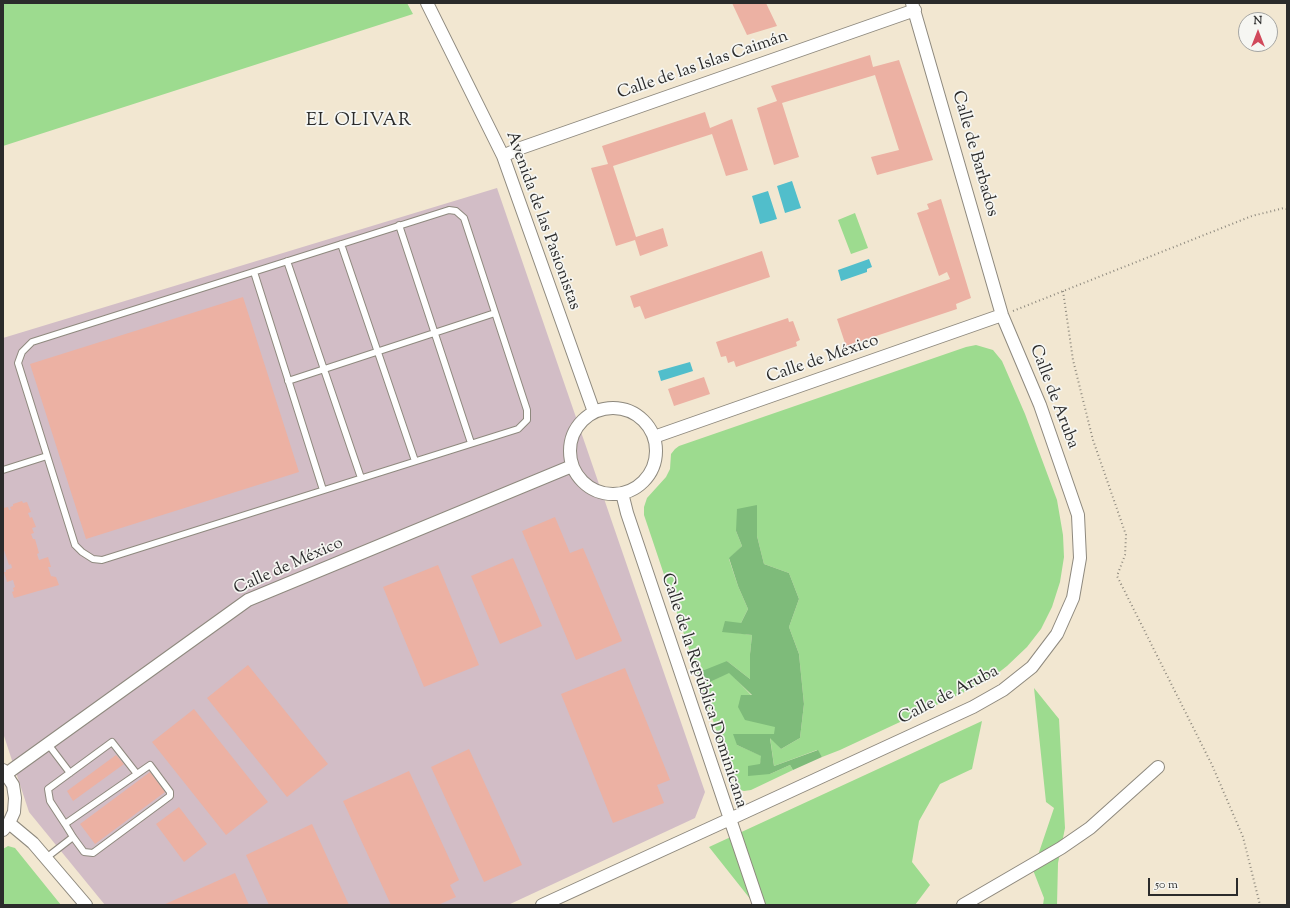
<!DOCTYPE html>
<meta charset="utf-8">
<style>
body{margin:0}
#map{position:relative;width:1290px;height:908px;overflow:hidden;background:#f2e7d1;font-family:"Sorts Mill Goudy",serif}
canvas{display:block}
.frame{position:absolute;inset:0;border:4px solid #2b2b2b;pointer-events:none}
.north{position:absolute;left:1238px;top:12px;width:40px;height:40px;box-sizing:border-box;background:#f6f6f2;border:1px solid #a5a5a2;border-radius:50%;rotate:0deg;font-size:11px;font-weight:700;line-height:16px;text-align:center;color:#2b2b2b}
.north::after{content:'';display:block;margin:auto;width:14px;height:18px;background:#d1495b;clip-path:polygon(50% 0,100% 100%,50% 72%,0 100%)}
.scale{position:absolute;left:1148px;top:878px;width:90px;height:18px;box-sizing:border-box;border:2px solid #2b2b2b;border-top:0;padding-left:5px;font-size:12px;line-height:14px;white-space:nowrap;color:#2b2b2b;-webkit-text-stroke:3px #f6f6f2;paint-order:stroke}
</style>
<div id="map">
<canvas width="1290" height="908"></canvas>
<div class="frame"></div>
<div class="north">N</div>
<div class="scale">50 m</div>
</div>
<script>
const ctx = document.querySelector('canvas').getContext('2d');
ctx.lineJoin = 'round';
function paint(path, color) {
  ctx.fillStyle = color;
  ctx.fill(path, 'evenodd');
}
function poly(rows) {
  const path = new Path2D();
  for (const r of rows) {
    if (r.length === 3) {
      path.moveTo(r[0] + r[2], r[1]);
      path.arc(r[0], r[1], r[2], 0, 2 * Math.PI);
      continue;
    }
    path.moveTo(r[0], r[1]);
    for (let i = 2; i < r.length; i += 2) path.lineTo(r[i], r[i + 1]);
  }
  return path;
}
function strokePath(path, color, width, dash) {
  ctx.strokeStyle = color;
  ctx.lineWidth = width;
  ctx.lineCap = dash ? 'butt' : 'round';
  ctx.setLineDash(dash || []);
  ctx.stroke(path);
}
function drawText(font, color, halo, rows, align = 'center') {
  ctx.font = font + ' "Sorts Mill Goudy",serif';
  ctx.lineWidth = 3.5;
  ctx.setLineDash([]);
  ctx.textBaseline = 'middle';
  ctx.strokeStyle = halo;
  ctx.fillStyle = color;
  for (const [text, x, y, turn = 0] of rows) {
    ctx.save();
    ctx.translate(x, y);
    ctx.rotate((+turn || 0) * Math.PI / 180);
    ctx.textAlign = isNaN(turn) ? turn : align;
    if (halo) ctx.strokeText(text, 0, 0);
    ctx.fillText(text, 0, 0);
    ctx.restore();
  }
}
paint(poly([
 [497,188,705,792,695,818,508,905,105,905,29,812,3,733,3,338]
]), '#d2bdc6');
paint(poly([
 [3,3,407,3,413,14,3,146],
 [855,213,868,248,851,254,838,220],
 [976,345,993,350,1002,361,1025,414,1057,500,1063,535,1064,557,1060,582,1052,607,1041,629,1027,647,1007,666,988,681,840,750,822,757,817,750,774,766,770,737,781,749,800,738,804,704,799,654,789,627,799,599,789,573,764,564,757,536,757,505,736,531,742,546,729,559,738,586,748,609,741,623,722,631,752,635,750,654,750,679,727,661,710,682,729,672,752,696,741,695,775,726,775,734,737,745,762,756,760,764,770,774,790,765,793,770,751,790,744,791,740,790,735,786,644,515,644,507,647,498,666,477,670,469,671,454,675,449,679,446,966,347],
 [1034,688,1059,719,1065,828,1058,863,1057,905,1043,905,1044,898,1033,870,1054,808,1046,802],
 [982,721,972,769,940,784,919,821,912,862,930,885,915,905,755,905,709,847],
 [8,846,15,848,61,905,3,905,3,849]
]), '#9ddb8f');
paint(poly([
 [757,505,757,536,764,564,789,573,799,599,789,627,799,654,804,704,800,738,781,749,770,738,774,766,818,750,822,757,793,770,790,765,770,774,748,776,748,766,760,764,761,756,737,745,733,734,774,734,775,727,745,720,738,707,741,695,752,695,729,673,710,682,697,673,727,661,750,679,750,654,752,635,722,632,725,621,741,623,748,609,738,586,729,558,742,546,736,531,737,509]
]), '#7ebb7a');
paint(poly([
 [792,181,801,208,785,213,777,186],
 [768,191,777,219,760,224,752,196],
 [869,259,872,267,867,269,867,272,841,281,838,270],
 [690,362,693,371,661,381,658,371]
]), '#51becb');
paint(poly([
 [732,3,766,3,777,26,747,35],
 [870,55,873,67,899,60,933,160,877,175,871,157,899,150,875,75,782,103,799,157,774,165,757,108,777,101,771,86],
 [705,112,710,128,732,119,748,170,726,176,712,134,613,166,636,237,663,228,668,246,640,256,635,240,616,246,591,168,608,164,602,146],
 [941,199,971,298,956,304,957,309,846,346,837,319,950,279,947,272,939,276,917,213,929,209,927,204],
 [762,251,770,277,645,319,640,306,634,308,630,296],
 [243,297,299,472,86,539,30,364],
 [788,318,789,322,793,321,800,340,796,342,797,346,736,367,734,361,728,363,726,356,721,357,716,342],
 [704,377,710,394,674,406,668,389],
 [22,501,23,503,27,502,31,512,28,513,30,518,32,517,36,527,32,528,34,533,31,534,33,539,35,539,39,553,37,554,39,560,48,557,51,567,48,567,51,576,56,577,59,585,14,598,12,592,14,591,13,588,15,587,13,580,7,582,4,572,6,572,6,570,12,568,11,564,9,565,4,550,3,551,3,508,8,507,9,510,11,510,10,507,13,506,13,504],
 [555,517,570,553,583,548,622,641,576,660,522,531],
 [513,558,542,626,500,644,471,576],
 [438,565,479,665,424,687,383,587],
 [248,665,328,764,287,797,207,698],
 [625,668,670,780,657,785,664,803,613,823,561,694],
 [194,709,268,802,226,835,152,742],
 [469,749,522,865,484,882,431,767],
 [116,755,124,764,73,801,67,791],
 [409,771,459,880,450,885,456,897,438,905,391,905,343,801],
 [150,772,165,792,95,844,80,824],
 [179,807,207,844,184,862,156,824],
 [312,824,349,905,269,905,246,855],
 [235,873,249,905,163,905]
]), '#ecb1a3');
const lane = poly([
 [449,210,456,211,464,218,527,410,527,420,518,429,102,560,93,559,82,552,75,545,18,363,22,352,32,342,449,210],
 [399,225,471,443],
 [341,244,415,461],
 [287,261,361,478],
 [254,272,323,490],
 [288,381,495,313],
 [3,470,47,456],
 [48,744,70,773],
 [65,824,150,765,170,792,170,796,93,853,84,852,73,837,65,824,50,801,48,789,112,742,137,774],
 [46,858,73,837]
]);
const street = poly([
 [427,3,503,156,594,412],
 [503,156,518,149,915,10],
 [613,451,43],
 [654,437,1002,315],
 [3,770,13,785,15,798,14,812,9,823,3,830],
 [6,774,248,600,572,466],
 [9,823,33,843,86,905],
 [542,905,730,819,627,513,622,493],
 [759,905,730,819,973,707,1003,690,1032,667,1057,634,1073,598,1080,558,1078,515,1040,405,1002,315,912,3],
 [963,905,1061,848,1090,828,1158,767]
]);
strokePath(lane, '#8e897e', 8);
strokePath(street, '#8e897e', 14);
strokePath(poly([
 [1063,291,1073,360,1093,440,1126,535,1125,555,1117,576,1212,765,1243,837,1260,905],
 [1013,311,1252,216,1284,208,1287,209]
]), '#8e897e', 2, [1, 3]);
strokePath(lane, '#fff', 6);
strokePath(street, '#fff', 12);
drawText('17px', '#2b2b2b', '#f6f6f2', [
 ["Calle de las Islas Caimán",703,66,-19],
 ["Calle de Barbados",974,154,74],
 ["Avenida de las Pasionistas",542,221,70],
 ["Calle de México",823,360,-19],
 ["Calle de Aruba",1053,397,69],
 ["Calle de México",289,567,-24],
 ["Calle de la República Dominicana",703,691,72],
 ["Calle de Aruba",949,696,-27]
]);
ctx.letterSpacing = '1px';
drawText('18px', '#2b2b2b', '#f6f6f2', [
 ["EL OLIVAR",359,122]
]);
ctx.letterSpacing = '0px';
</script>
